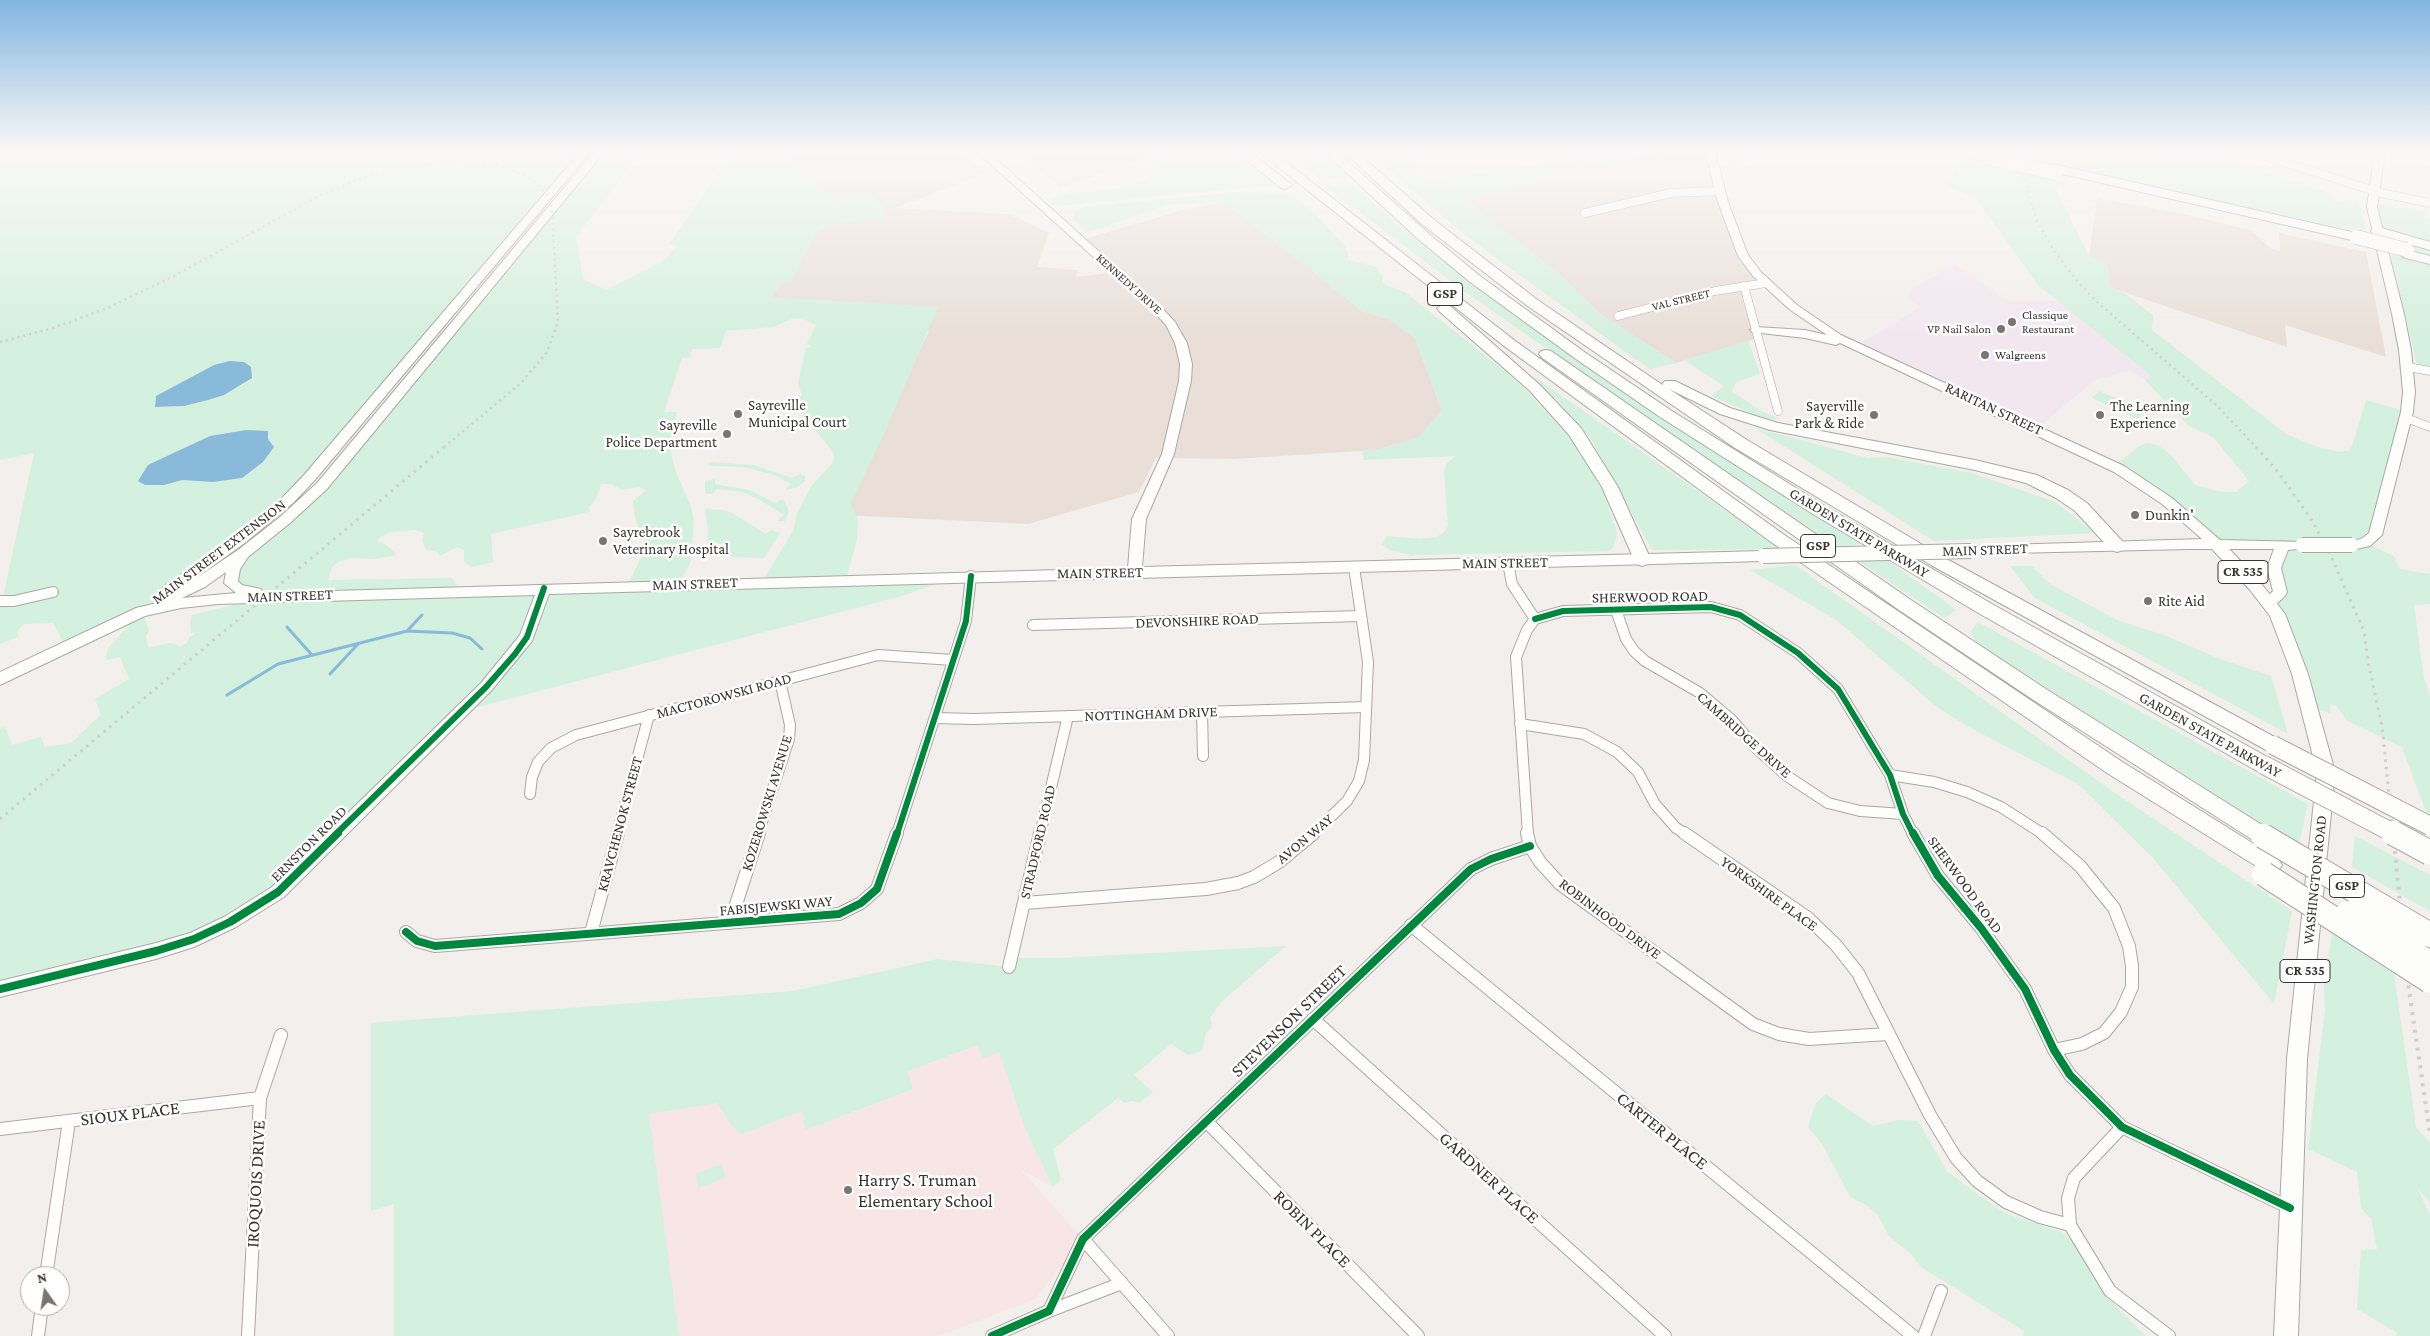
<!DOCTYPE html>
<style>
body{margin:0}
#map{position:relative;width:2430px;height:1336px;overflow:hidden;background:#f3efec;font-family:"Crimson Pro",serif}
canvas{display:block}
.north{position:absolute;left:20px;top:1266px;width:50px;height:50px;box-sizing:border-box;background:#fff;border:1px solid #afaead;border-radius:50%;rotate:347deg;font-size:14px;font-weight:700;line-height:20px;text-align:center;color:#373432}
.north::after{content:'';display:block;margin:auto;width:18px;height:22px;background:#797573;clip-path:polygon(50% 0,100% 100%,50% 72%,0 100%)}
</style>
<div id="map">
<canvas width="2430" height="1336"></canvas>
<div class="north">N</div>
</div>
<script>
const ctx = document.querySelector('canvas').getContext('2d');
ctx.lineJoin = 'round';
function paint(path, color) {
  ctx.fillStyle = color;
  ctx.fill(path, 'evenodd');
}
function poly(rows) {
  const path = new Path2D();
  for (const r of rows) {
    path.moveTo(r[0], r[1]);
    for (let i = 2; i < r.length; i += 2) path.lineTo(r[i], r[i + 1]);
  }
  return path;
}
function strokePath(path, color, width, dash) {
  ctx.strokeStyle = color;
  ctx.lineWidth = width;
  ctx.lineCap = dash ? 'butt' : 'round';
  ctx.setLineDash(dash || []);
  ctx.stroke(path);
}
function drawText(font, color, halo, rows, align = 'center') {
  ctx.font = font + ' "Crimson Pro",serif';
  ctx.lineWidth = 5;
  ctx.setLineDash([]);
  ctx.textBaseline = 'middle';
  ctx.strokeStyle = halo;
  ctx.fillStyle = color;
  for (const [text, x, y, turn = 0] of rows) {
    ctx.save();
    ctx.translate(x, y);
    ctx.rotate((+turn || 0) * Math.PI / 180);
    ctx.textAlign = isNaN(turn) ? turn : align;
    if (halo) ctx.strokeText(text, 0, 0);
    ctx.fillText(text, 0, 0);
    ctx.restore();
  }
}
paint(poly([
 [1954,264,2009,301,2060,301,2154,377,2142,379,2130,370,2095,380,2036,429,1857,346,1920,307,1907,299,1911,289]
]), '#f2e7ef');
paint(poly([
 [770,151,958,151,987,173,895,208,1009,214,1049,233,1037,267,1078,270,1076,277,1116,272,1081,240,1183,210,1225,202,1362,311,1389,319,1415,338,1442,411,1418,438,1375,450,1234,459,1156,458,1139,492,1028,524,843,515,929,331,771,297,781,283],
 [1018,151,1151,151,1153,156,1060,188],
 [1671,151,1710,151,1737,242,1766,283,1745,286,1758,338,1676,363,1600,314,1559,274,1461,197,1553,179,1557,172],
 [2097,198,2185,214,2251,230,2270,248,2280,251,2279,233,2366,252,2386,357,2285,325,2287,347,2109,287,2107,265,2089,256]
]), '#e9dfd8');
paint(poly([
 [979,1045,999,1052,1025,1129,1053,1187,1020,1169,1083,1239,1035,1299,939,1336,679,1336,649,1114,717,1102,731,1124,802,1111,807,1130,913,1089,908,1071]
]), '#f7e6e5');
paint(poly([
 [0,151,586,151,319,468,186,577,142,611,149,630,146,636,148,648,170,643,180,646,186,644,190,637,197,632,191,633,190,622,192,615,268,597,238,589,233,569,351,453,600,151,642,151,576,237,583,279,606,290,662,262,678,246,669,244,734,151,781,151,837,201,867,191,884,205,887,219,846,222,826,227,816,233,791,283,781,283,771,297,938,307,885,432,851,503,858,520,857,540,846,579,957,577,902,596,459,712,278,892,230,922,0,989,0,729,5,727,12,745,41,737,45,747,71,743,101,714,95,699,129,679,120,657,106,660,108,648,140,613,67,649,53,623,24,624,17,631,18,637,0,644,0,599,3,597,34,453,0,460],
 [794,318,804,319,816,325,807,344,812,346,806,348,798,382,802,396,791,399,832,451,834,457,832,464,813,484,797,513,793,531,762,582,680,584,691,561,694,520,690,504,675,470,671,452,671,438,677,412,664,412,682,358,690,357,692,349,720,348,726,331,773,327],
 [214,365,245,384,207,400,184,406,155,407,156,396],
 [246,430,269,435,268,439,270,441,213,482,182,480,149,465,210,436],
 [601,484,611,484,622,490,640,487,646,491,633,501,635,518,646,548,627,586,461,591,452,578,328,580,332,567,340,561,351,558,375,559,397,555,385,544,377,542,380,537,390,532,416,530,424,533,422,540,426,550,436,551,440,556,457,547,464,550,464,562,472,567,493,562,491,534,590,512,589,507,596,499],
 [1151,151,1231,151,1275,185,1058,206,1050,204,1049,202,1055,197,1065,193,1098,191,1125,187,1147,180,1151,176,1154,166,1142,161,1153,156],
 [1286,151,1321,151,1347,176,1320,180],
 [1367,151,1404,151,1422,166,1416,178,1440,180,1621,151,1671,151,1557,172,1553,179,1462,197,1559,274,1600,314,1676,363,1651,369,1638,361,1466,236],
 [1724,151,1759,151,1749,160,1729,167],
 [2022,151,2153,151,2179,159,2187,151,2218,160,2222,158,2330,193,2331,198,2337,202,2358,200,2367,234,2024,158],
 [1962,158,2074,185,2060,184,2056,190,2089,256,2107,265,2109,287,2123,292,2153,315,2152,330,2286,434,2317,447,2340,452,2348,451,2352,446,2366,400,2407,412,2375,535,2366,543,2394,556,2400,569,2430,574,2430,604,2414,605,2424,679,2430,696,2430,816,2426,812,2402,747,2346,720,2336,705,2330,704,2330,713,2308,706,2269,602,2280,592,2281,546,2216,544,2114,466,2141,445,2149,443,2159,446,2171,455,2195,485,2221,492,2237,492,2249,481,2213,437,2189,426,2144,379,2153,377,2039,286,1976,199,1946,185],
 [1352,184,1421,244,1569,355,1674,427,1864,543,1837,548,1784,513,1468,294,1325,186],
 [1234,192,1288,193,1318,217,1344,245,1348,253,1348,260,1377,267,1383,277,1382,282,1386,285,1405,292,1506,372,1527,391,1575,444,1589,466,1605,495,1616,529,1617,536,1613,548,1608,551,1411,555,1390,550,1382,544,1387,536,1420,539,1437,537,1444,532,1448,526,1444,471,1447,463,1456,456,1364,460,1362,451,1375,450,1418,438,1442,411,1415,338,1389,319,1362,311,1225,202,1166,205,1087,233,1073,219,1075,212,1083,207],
 [2372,203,2425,211,2427,218,2430,219,2430,255,2380,240],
 [2391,254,2430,265,2430,367,2417,364],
 [1748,341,1760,374,1736,382,1732,391,1761,411,1780,419,1764,419,1711,396,1724,386,1684,360],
 [1532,375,1755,531,1782,549,1652,550,1591,439,1564,407],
 [2099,391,2145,410,2138,419,2092,398],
 [1755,428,1868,458,1886,457,1972,473,2055,502,2095,533,1934,541],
 [710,462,754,465,792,478,800,474,805,477,805,481,798,487,786,490,786,488,792,484,774,475,744,467,709,466],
 [715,479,715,484,750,490,775,503,783,499,789,511,785,521,777,521,784,515,760,500,743,492,717,489,712,494,707,494,705,492,705,481],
 [705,509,723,510,732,513,766,534,772,530,780,533,764,558,706,556,708,531],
 [1858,561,1889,561,1956,610,1944,618],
 [1795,565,2112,791,2292,911,2274,1004,2153,858,2078,784,1967,726,1937,707,1835,619,1750,570],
 [2010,566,2032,566,2050,584,2119,621,2164,635,2220,659,2271,676,2288,734,2035,598],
 [1978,622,2308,804,2298,847,1979,645,1970,632],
 [2355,836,2430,875,2430,911,2352,867],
 [2332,933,2394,974,2416,1127,2430,1143,2430,1203,2417,1187,2430,1215,2430,1336,2396,1336,2396,1332,2357,1309,2361,1250,2377,1249,2371,1219,2361,1208,2357,1172,2308,1149,2325,1010,2324,986],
 [1286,946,1222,1001,1210,1018,1212,1026,1206,1033,1202,1051,1188,1055,1171,1044,1134,1075,1153,1092,1139,1103,1133,1101,1125,1103,1118,1098,1053,1149,1061,1179,1053,1187,1025,1129,999,1052,983,1058,978,1045,908,1071,913,1089,806,1130,802,1111,741,1134,731,1124,717,1103,649,1114,679,1336,394,1336,394,1204,371,1211,371,1023,793,991,938,959,1009,967,1011,958,1059,958],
 [1826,1094,1873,1126,1898,1120,1918,1121,1947,1171,1977,1194,2007,1214,2064,1233,2079,1250,2094,1280,2109,1299,2146,1336,2023,1336,2024,1331,1921,1267,1911,1254,1889,1236,1879,1217,1868,1206,1850,1197,1823,1145,1808,1127,1816,1103],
 [722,1164,725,1178,698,1188,696,1174]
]), '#d4f0de');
paint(poly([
 [230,361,244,362,251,367,252,378,224,395,208,400,184,406,155,407,156,396,214,365],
 [246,430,268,431,268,439,274,447,263,462,242,478,213,482,182,480,164,485,145,485,138,481,148,465,167,456,210,436]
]), '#89bada');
strokePath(poly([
 [287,627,312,655],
 [407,631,452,633,470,638,482,649],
 [330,674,358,644],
 [227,695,278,664,407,631,422,615]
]), '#89bada', 3);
const streetFar2 = poly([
 [2249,151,2381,193,2430,203],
 [2364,151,2379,156],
 [1585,213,1671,193,1719,191],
 [1744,286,1778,411],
 [1618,316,1715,291,1766,283],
 [2408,367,2430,371],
 [2406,418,2430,427]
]);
const streetFar1 = poly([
 [1508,563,1512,584,1535,619,1527,630,1516,657,1528,834],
 [0,601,14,601,53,592],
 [1616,610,1626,639,1634,651,1645,661,1700,693,1731,719,1755,747,1787,776,1828,803,1860,811,1903,814],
 [1535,619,1563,611,1711,607,1740,615,1798,653,1838,689,1890,775,1903,814,1913,834],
 [1033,625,1361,616],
 [1202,712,1203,756],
 [935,718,974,719,1366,707],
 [1520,724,1584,734,1617,752,1638,772,1655,804,1676,828,1686,834],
 [1890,775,1934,782,1967,792,2001,807,2043,834],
 [530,794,532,777,538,762,551,748,576,735,878,655,953,660],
 [617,834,649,715],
 [758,834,789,739,790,725,780,681],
 [897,834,966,621,971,576],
 [1040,834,1068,716],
 [1313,834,1347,801,1359,781,1364,760,1368,662,1354,567]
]);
const street = poly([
 [1527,833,1530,846,1540,862,1560,884,1753,1024,1779,1034,1809,1039,1888,1034],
 [1684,833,1808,918,1836,945,1858,973,1930,1115,1956,1158,1977,1181,2006,1202,2040,1217,2070,1225],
 [1913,833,1938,876,1981,928,2025,989,2054,1050,2070,1075,2122,1127,2290,1208],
 [2042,833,2080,866,2114,908,2129,946,2132,966,2132,987,2121,1012,2104,1033,2082,1044,2054,1050],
 [1024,903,1206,889,1238,883,1254,877,1279,862,1314,833],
 [730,923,759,833],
 [1411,925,1913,1336],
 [406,932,417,941,435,946,839,914,861,903,877,889,897,833],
 [591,933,618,833],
 [1009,967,1040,833],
 [1313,1019,1665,1336],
 [1206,1121,1418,1336],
 [2122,1127,2074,1178,2068,1198,2070,1225,2110,1291,2169,1336],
 [0,1129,260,1098],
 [1083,1239,1168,1336],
 [46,1276,69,1121],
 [1049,1311,1122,1283],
 [38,1336,42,1306],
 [248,1336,260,1098,281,1035],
 [992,1336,1049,1311,1083,1239,1471,869,1491,859,1530,846],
 [1924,1336,1941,1291]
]);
const secondary = poly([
 [581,151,591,151,314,481,293,503,246,542,192,581,238,550,280,517,317,483,595,151,605,151,327,489,290,523,248,557,240,569,238,581,242,585,261,589,263,593,1128,568,1132,519,1162,454,1179,381,1180,364,1175,343,1166,325,1153,311,976,151,987,151,1161,307,1175,322,1187,343,1192,364,1191,381,1174,454,1146,519,1142,567,1763,551,1770,556,1763,561,549,594,532,641,491,691,284,897,236,927,194,947,156,959,0,997,0,981,156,943,190,933,224,917,272,887,481,683,520,635,535,595,218,604,181,608,145,616,0,685,0,672,136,608,157,603,158,597,164,595,161,591,163,587,236,536,283,497,304,475,581,151],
 [226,572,224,583,236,593,182,598,205,587,226,572],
 [1705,151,1715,151,1728,202,1748,255,1761,272,1797,305,1841,335,2124,466,2172,498,2220,540,2307,542,2309,545,2307,548,2288,550,2281,568,2287,592,2285,596,2274,606,2269,607,2264,606,2262,602,2273,591,2267,568,2274,549,2189,549,1966,554,1964,551,1966,548,1971,546,2202,539,2162,504,2114,472,1840,343,1836,345,1805,338,1752,332,1750,330,1756,327,1805,330,1827,335,1789,309,1753,276,1738,256,1718,202,1705,151],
 [2375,151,2385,151,2377,207,2404,314,2411,350,2415,392,2413,412,2382,535,2370,546,2352,550,2345,545,2347,542,2361,539,2369,533,2401,412,2403,392,2399,350,2392,314,2367,207,2375,151]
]);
const primary = poly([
 [2216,539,2221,540,2260,582,2285,614,2308,674,2335,772,2307,1059,2298,1336,2274,1336,2287,1059,2317,772,2292,674,2270,616,2250,590,2211,548,2209,544,2211,540,2216,539]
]);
const highway = poly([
 [1235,151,1249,151,1292,185,1286,189,1281,188,1235,151],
 [1258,151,1272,151,1514,340,1783,534,2121,761,2278,859,2282,865,2278,871,2271,874,2264,871,2107,773,1771,542,1504,346,1258,151],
 [1323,151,1336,151,1428,233,1480,276,1583,351,1672,411,1825,506,1992,604,2271,759,2274,765,2271,771,2264,773,2257,771,1980,614,1813,514,1660,417,1573,357,1470,282,1418,239,1323,151],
 [1343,151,1356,151,1433,219,1539,301,1664,386,1662,384,1665,381,1675,381,1730,408,1778,423,1975,460,2037,475,2068,490,2087,503,2123,542,2126,546,2123,550,2117,552,2111,550,2075,511,2056,498,2026,483,1975,470,1770,430,1720,414,1669,389,1747,440,1943,557,2280,740,2283,745,2280,750,2273,753,2266,750,1931,565,1735,448,1529,307,1423,225,1343,151],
 [1955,151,1976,151,1993,155,1995,158,1989,162,1957,154,1955,151],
 [2053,164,2356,233,2363,237,2356,241,2049,171,2047,168,2049,165,2053,164],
 [2378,227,2430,242,2430,250,2373,234,2371,231,2373,228,2378,227],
 [2407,250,2430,256,2430,264,2402,257,2400,254,2407,250],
 [1444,304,1449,305,1540,385,1581,428,1618,487,1651,560,1648,564,1642,566,1636,564,1602,487,1569,435,1530,391,1439,311,1437,308,1444,304],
 [1546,350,1551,351,1911,600,2046,689,2270,830,2273,836,2270,842,2263,845,2256,842,2032,699,1899,610,1541,357,1539,354,1541,351,1546,350]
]);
strokePath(streetFar2, '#aaa8a5', 9);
strokePath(streetFar1, '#aaa8a5', 12);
strokePath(street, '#aaa8a5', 14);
strokePath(secondary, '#aaa8a5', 2);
strokePath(primary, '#aaa8a5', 2);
strokePath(highway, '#aaa8a5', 2);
strokePath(streetFar2, '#fdfdfc', 8);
strokePath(streetFar1, '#fdfdfc', 10);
strokePath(street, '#fdfdfc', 12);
paint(secondary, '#fdfdfc');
paint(primary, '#fdfdfc');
paint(highway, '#fdfdfc');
strokePath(poly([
 [2015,151,2037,221,2053,249,2077,281,2096,301,2216,405,2257,448],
 [0,342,53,328,110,307,174,276,319,196,362,178,392,170,435,163,496,165,525,175,537,183,548,196,552,210,558,322,547,352,521,383,443,448]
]), '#d0cfcd', 2.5, [2, 4]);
strokePath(poly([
 [2256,447,2278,472,2311,519,2329,552,2364,631,2368,662,2382,726,2393,834],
 [0,819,444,447]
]), '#d0cfcd', 3, [2.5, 5]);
strokePath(poly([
 [2393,833,2409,990,2430,1134]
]), '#d0cfcd', 4, [3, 6]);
const secondaryBridge = poly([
 [2302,545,2352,545],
 [1763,556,1971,551]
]);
const highwayBridgeFar2 = poly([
 [1989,158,2055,173],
 [2356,237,2407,250]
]);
const highwayBridgeFar1 = poly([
 [2273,745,2430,826],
 [2264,765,2395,834]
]);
const highwayBridge = poly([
 [2393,833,2430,853],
 [2263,836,2430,935],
 [2264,874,2430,981],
 [2348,913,2430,963]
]);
strokePath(secondaryBridge, '#aaa8a5', 16, []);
strokePath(highwayBridgeFar2, '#aaa8a5', 15, []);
strokePath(highwayBridgeFar1, '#aaa8a5', 20, []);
strokePath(highwayBridge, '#aaa8a5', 26, []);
strokePath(secondaryBridge, '#fdfdfc', 14);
strokePath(highwayBridgeFar2, '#fdfdfc', 14);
strokePath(highwayBridgeFar1, '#fdfdfc', 18);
strokePath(highwayBridge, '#fdfdfc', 24);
strokePath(poly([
 [1535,619,1563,611,1711,607,1740,615,1798,653,1838,689,1890,775,1903,814,1913,834],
 [336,834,486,687,515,654,527,637,544,588],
 [897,834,966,621,971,576]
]), '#00873e', 6);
strokePath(poly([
 [1913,833,1938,876,1981,928,2025,989,2054,1050,2070,1075,2122,1127,2290,1208],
 [406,932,417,941,435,946,839,914,861,903,877,889,897,833],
 [0,989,156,951,194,939,230,922,278,892,338,833],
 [992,1336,1049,1311,1083,1239,1471,869,1491,859,1530,846]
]), '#00873e', 8);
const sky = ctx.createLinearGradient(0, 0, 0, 338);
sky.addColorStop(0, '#82b6e2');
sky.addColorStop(0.45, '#faf8f6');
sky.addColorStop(1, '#faf8f600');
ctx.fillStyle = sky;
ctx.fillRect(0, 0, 2430, 338);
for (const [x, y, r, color] of [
 [2012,322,5,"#797573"],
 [2001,329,5,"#797573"],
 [1985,355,5,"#797573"],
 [738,414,5,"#797573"],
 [1874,415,5,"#797573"],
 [2100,415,5,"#797573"],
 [727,434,5,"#797573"],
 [2135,515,5,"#797573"],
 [603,541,5,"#797573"],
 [2148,601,5,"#797573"],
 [848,1190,5,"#797573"]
]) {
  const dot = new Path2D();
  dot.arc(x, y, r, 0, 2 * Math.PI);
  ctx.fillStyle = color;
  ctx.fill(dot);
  strokePath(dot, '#fff', 2);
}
drawText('12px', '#373432', '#fff', [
 ["KENNEDY DRIVE",1129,284,42],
 ["VAL STREET",1681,300,-14]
]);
drawText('12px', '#373432', '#fff', [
 ["Classique",2022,315],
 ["Restaurant",2022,329],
 ["VP Nail Salon",1991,329,"right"],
 ["Walgreens",1995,355]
], 'left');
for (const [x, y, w] of [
 [1445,294,35],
 [1818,546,35],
 [2243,572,50],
 [2347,886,35],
 [2305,971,50]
]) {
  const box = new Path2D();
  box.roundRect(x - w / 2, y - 11.5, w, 23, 4);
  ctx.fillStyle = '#fff';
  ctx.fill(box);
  strokePath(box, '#373432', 1);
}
drawText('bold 14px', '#373432', null, [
 ["GSP",1445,294],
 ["GSP",1818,546],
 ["CR 535",2243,572],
 ["GSP",2347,886],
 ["CR 535",2305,971]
]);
drawText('15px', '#373432', '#fff', [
 ["Sayreville",748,405],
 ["Municipal Court",748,422],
 ["Sayerville",1864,406,"right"],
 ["Park & Ride",1864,423,"right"],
 ["The Learning",2110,406],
 ["Experience",2110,423],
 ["Sayreville",717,425,"right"],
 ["Police Department",717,442,"right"],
 ["Dunkin'",2145,515],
 ["Sayrebrook",613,532],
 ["Veterinary Hospital",613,549],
 ["Rite Aid",2158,601]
], 'left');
drawText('15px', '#373432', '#fff', [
 ["RARITAN STREET",1994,409,25],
 ["GARDEN STATE PARKWAY",1859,533,31],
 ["MAIN STREET",1985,550,-2],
 ["MAIN STREET EXTENSION",219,552,-37],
 ["MAIN STREET",1505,563,-1],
 ["MAIN STREET",1100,573,-1],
 ["MAIN STREET",695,584,-2],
 ["MAIN STREET",290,596,-2],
 ["SHERWOOD ROAD",1650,597,-1],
 ["DEVONSHIRE ROAD",1197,621,-2],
 ["MACTOROWSKI ROAD",724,696,-15],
 ["NOTTINGHAM DRIVE",1151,714,-2],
 ["CAMBRIDGE DRIVE",1744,735,42],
 ["GARDEN STATE PARKWAY",2210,735,29],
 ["KOZEROWSKI AVENUE",767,803,-73],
 ["KRAVCHENOK STREET",620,824,-75],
 ["AVON WAY",1305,839,-40],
 ["STRADFORD ROAD",1038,842,-77],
 ["ERNSTON ROAD",309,844,-45],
 ["WASHINGTON ROAD",2315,880,-84],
 ["SHERWOOD ROAD",1965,885,54],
 ["YORKSHIRE PLACE",1769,894,36],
 ["FABISJEWSKI WAY",776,906,-5],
 ["ROBINHOOD DRIVE",1610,919,37]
]);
drawText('18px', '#373432', '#fff', [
 ["STEVENSON STREET",1289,1021,-44],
 ["SIOUX PLACE",130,1114,-7],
 ["CARTER PLACE",1662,1131,39],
 ["GARDNER PLACE",1489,1178,42],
 ["IROQUOIS DRIVE",256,1184,-87],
 ["ROBIN PLACE",1312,1229,45]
]);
drawText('18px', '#373432', '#fff', [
 ["Harry S. Truman",858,1180],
 ["Elementary School",858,1201]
], 'left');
</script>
